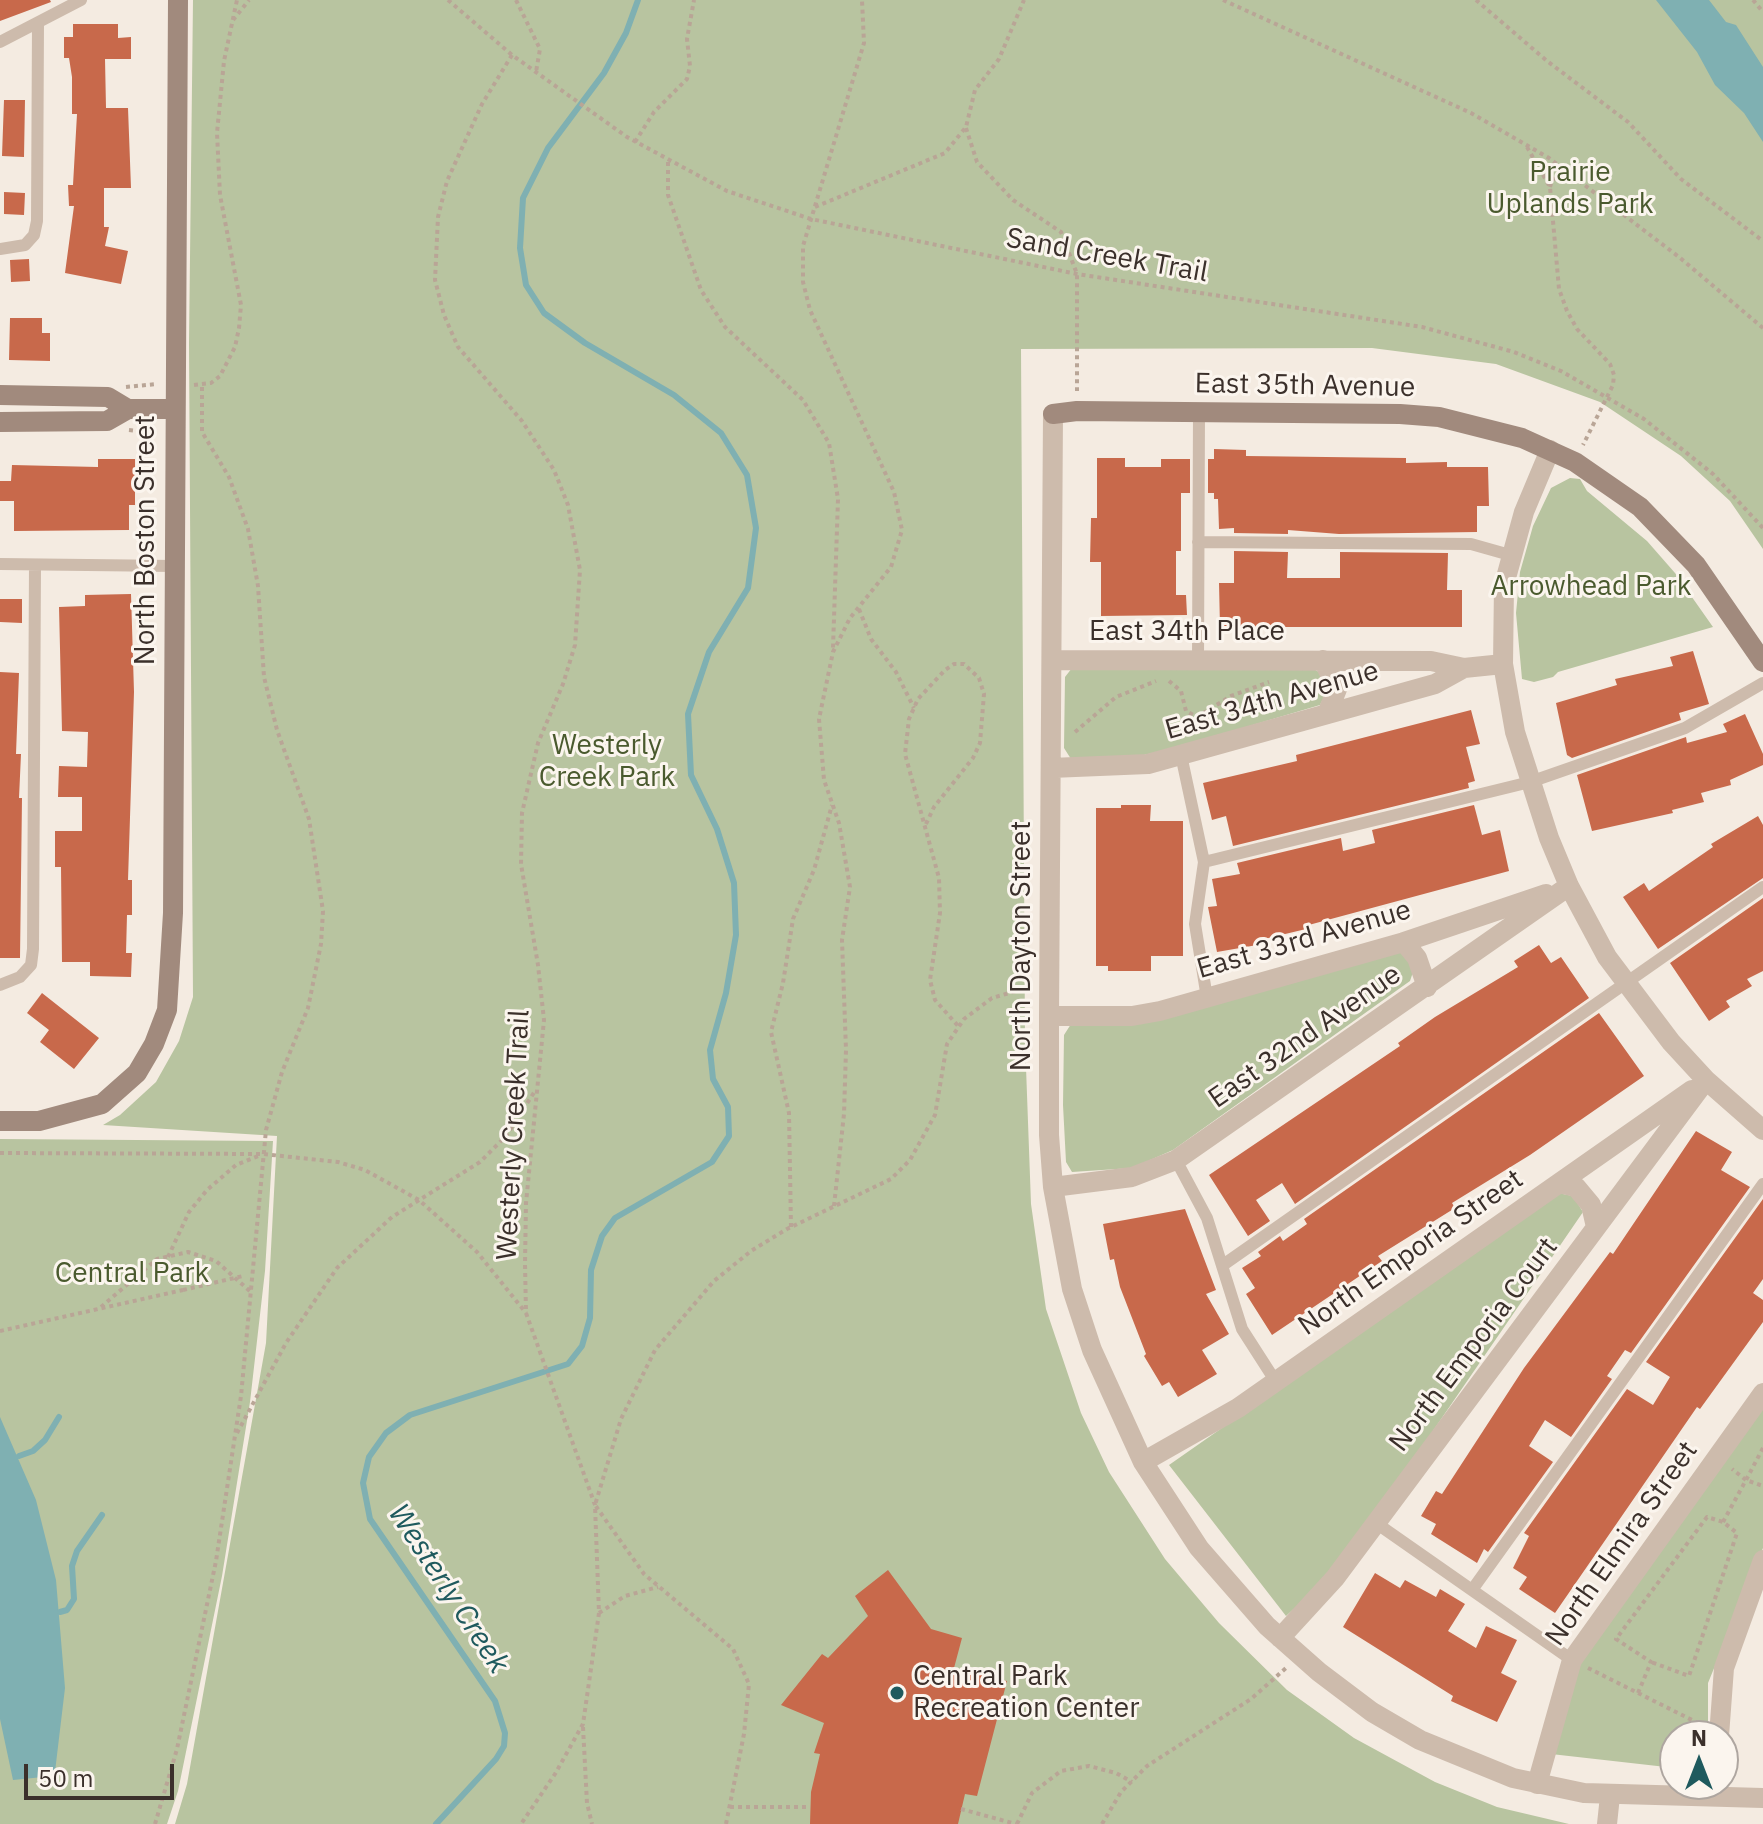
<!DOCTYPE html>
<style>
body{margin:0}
#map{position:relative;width:1763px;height:1824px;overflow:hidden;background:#f4ebe1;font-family:"IBM Plex Sans",sans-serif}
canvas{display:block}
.north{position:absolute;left:1659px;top:1720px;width:80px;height:80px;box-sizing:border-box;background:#fbf5ee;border:2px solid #aea6a0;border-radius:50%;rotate:0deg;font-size:22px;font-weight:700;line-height:32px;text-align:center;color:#3b302b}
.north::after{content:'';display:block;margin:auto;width:28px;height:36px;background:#1f5a5e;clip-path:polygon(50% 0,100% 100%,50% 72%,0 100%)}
.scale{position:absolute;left:24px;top:1764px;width:150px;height:36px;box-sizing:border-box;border:4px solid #3b302b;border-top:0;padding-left:10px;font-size:24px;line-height:28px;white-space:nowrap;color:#3b302b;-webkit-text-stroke:6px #fbf5ee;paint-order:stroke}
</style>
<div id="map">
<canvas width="1763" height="1824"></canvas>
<div class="north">N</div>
<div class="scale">50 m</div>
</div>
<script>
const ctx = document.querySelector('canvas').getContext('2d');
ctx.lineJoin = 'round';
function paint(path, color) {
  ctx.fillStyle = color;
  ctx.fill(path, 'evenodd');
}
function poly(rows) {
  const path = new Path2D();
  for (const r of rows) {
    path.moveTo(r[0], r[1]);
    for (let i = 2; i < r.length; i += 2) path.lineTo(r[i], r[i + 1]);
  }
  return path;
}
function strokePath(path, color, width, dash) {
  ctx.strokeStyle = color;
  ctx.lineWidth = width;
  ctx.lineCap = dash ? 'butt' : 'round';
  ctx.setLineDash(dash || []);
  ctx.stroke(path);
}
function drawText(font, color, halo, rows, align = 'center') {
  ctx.font = font + ' "IBM Plex Sans",sans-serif';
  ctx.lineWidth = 6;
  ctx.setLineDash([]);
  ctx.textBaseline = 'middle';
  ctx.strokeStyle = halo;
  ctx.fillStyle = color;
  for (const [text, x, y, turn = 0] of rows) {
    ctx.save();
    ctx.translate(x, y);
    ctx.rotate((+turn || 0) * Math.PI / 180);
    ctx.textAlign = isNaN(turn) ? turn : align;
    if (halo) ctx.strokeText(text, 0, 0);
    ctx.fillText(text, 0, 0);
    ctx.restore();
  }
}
paint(poly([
 [193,0,1763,0,1763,549,1730,501,1681,456,1600,402,1496,364,1372,348,1021,349,1025,1040,1031,1204,1046,1309,1081,1413,1109,1472,1165,1559,1219,1623,1287,1690,1354,1738,1435,1782,1497,1807,1569,1824,175,1824,187,1784,266,1343,277,1136,103,1125,120,1115,156,1082,179,1041,193,997,189,343],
 [1570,478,1580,479,1587,491,1647,541,1675,573,1713,627,1558,672,1553,677,1534,682,1522,679,1516,613,1520,572,1533,526,1551,488],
 [1072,668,1312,668,1324,675,1329,687,1320,705,1182,746,1144,755,1071,759,1064,748,1065,677],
 [1395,951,1403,953,1414,969,1410,981,1173,1150,1132,1168,1072,1172,1066,1162,1063,1105,1064,1035,1071,1024],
 [0,1139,273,1141,265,1271,250,1402,222,1576,178,1791,167,1824,0,1824],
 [1558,1193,1573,1196,1583,1212,1339,1568,1286,1616,1169,1465],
 [1763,1393,1763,1548,1708,1683,1708,1736,1675,1736,1675,1768,1551,1754,1572,1660]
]), '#b8c4a0');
paint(poly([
 [1656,0,1709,0,1726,22,1736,25,1763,67,1763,142,1744,113,1715,85,1697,52],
 [0,1417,36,1500,56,1580,65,1688,54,1780,43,1781,43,1777,13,1780,0,1719]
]), '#7fb0b2');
strokePath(poly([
 [19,1456,33,1451,45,1440,59,1417],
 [60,1612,67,1610,74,1599,72,1566,77,1551,102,1515],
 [436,1824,496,1759,504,1746,505,1733,495,1701,370,1519,363,1483,369,1457,386,1433,410,1415,568,1364,582,1346,590,1318,591,1270,602,1236,615,1218,712,1162,729,1136,728,1107,713,1079,710,1050,726,993,736,935,734,883,717,829,691,775,688,714,709,652,748,588,756,528,747,475,721,433,674,395,585,343,544,313,526,285,520,248,523,198,548,148,604,73,626,33,638,0]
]), '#7fb0b2', 6);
paint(poly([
 [0,0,50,0,51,2,0,21],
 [73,24,118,24,118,38,131,37,131,59,105,59,106,108,128,108,131,188,104,188,104,227,109,227,105,246,128,251,121,284,65,273,74,206,69,206,68,185,73,185,77,114,72,114,72,77,69,58,64,58,64,37,73,37],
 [4,100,25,100,24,157,2,156],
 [4,192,25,193,24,215,4,214],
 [29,259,30,281,11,282,10,260],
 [10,318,42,318,42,333,50,333,50,361,9,360],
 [1214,449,1246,450,1246,456,1406,458,1406,463,1447,462,1447,467,1488,467,1489,506,1477,506,1477,532,1339,534,1288,530,1288,534,1234,533,1234,528,1219,529,1218,499,1214,499,1214,493,1208,493,1208,459,1214,459],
 [1097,458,1125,458,1125,467,1161,467,1161,459,1190,459,1190,493,1181,493,1181,551,1176,551,1176,595,1186,595,1187,615,1101,616,1101,562,1090,562,1091,518,1097,518],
 [98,459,135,459,135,505,129,505,129,530,14,531,14,501,0,501,0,481,11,481,12,465,98,467],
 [1234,551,1288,552,1287,578,1340,578,1340,552,1448,553,1447,590,1462,590,1462,627,1220,627,1219,583,1234,583],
 [131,594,134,692,128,880,132,880,132,915,127,915,126,953,132,953,131,977,90,976,90,962,62,962,61,867,55,867,55,831,82,831,82,797,58,797,59,766,87,767,88,732,62,731,59,607,85,606,85,595],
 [0,599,22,599,22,623,0,622],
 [1693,651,1709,704,1679,713,1681,720,1572,758,1567,755,1556,703,1617,685,1615,679,1673,666,1670,657],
 [0,672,19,673,16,754,21,754,19,798,22,798,20,958,0,958],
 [1471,710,1480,744,1466,747,1475,781,1468,783,1469,788,1233,846,1226,816,1212,820,1203,783,1297,761,1296,755],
 [1745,714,1763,754,1763,765,1730,780,1731,785,1701,793,1704,802,1672,810,1673,813,1592,831,1577,775,1686,737,1687,743,1727,732,1723,724],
 [1121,805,1151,805,1150,821,1183,821,1183,956,1151,956,1151,971,1108,971,1108,966,1096,966,1096,808,1121,808],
 [1474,805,1482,835,1500,830,1509,871,1305,926,1306,929,1256,941,1257,945,1217,952,1208,907,1217,906,1212,879,1240,874,1237,863,1341,838,1343,851,1375,843,1372,830],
 [1758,816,1763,825,1763,878,1658,949,1623,897,1644,883,1649,891,1713,847,1711,844],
 [1763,898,1763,971,1747,979,1752,986,1726,1001,1730,1007,1709,1021,1670,963],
 [1539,945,1551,963,1561,957,1589,998,1295,1204,1282,1183,1256,1200,1270,1221,1248,1236,1209,1175,1400,1046,1398,1043,1435,1017,1518,967,1514,961],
 [42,993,99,1038,74,1069,40,1042,49,1030,27,1013],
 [1599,1013,1644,1076,1530,1155,1452,1203,1455,1208,1378,1256,1382,1261,1272,1335,1246,1294,1255,1288,1242,1268,1261,1256,1258,1252,1280,1236,1283,1241,1307,1224,1304,1219],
 [1696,1131,1732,1152,1721,1170,1750,1187,1631,1353,1625,1350,1607,1376,1612,1379,1571,1437,1545,1420,1529,1446,1553,1462,1488,1552,1484,1549,1477,1563,1431,1534,1436,1524,1421,1516,1436,1491,1442,1494,1524,1368,1610,1252,1613,1254],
 [1763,1199,1763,1279,1753,1293,1763,1300,1763,1322,1700,1409,1697,1407,1555,1613,1519,1589,1527,1577,1513,1568,1529,1536,1524,1533,1627,1389,1653,1405,1670,1377,1646,1362],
 [1185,1209,1216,1290,1206,1294,1229,1334,1202,1350,1217,1374,1178,1397,1169,1382,1162,1386,1144,1356,1146,1354,1120,1287,1114,1259,1110,1260,1103,1224],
 [888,1570,931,1629,962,1638,954,1668,1007,1681,977,1796,965,1794,958,1824,810,1824,811,1792,820,1754,814,1753,824,1723,781,1705,822,1654,828,1658,868,1616,855,1596],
 [1375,1573,1400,1588,1405,1580,1436,1597,1440,1589,1465,1604,1448,1631,1476,1648,1486,1626,1517,1640,1501,1673,1517,1681,1497,1722,1451,1701,1453,1696,1343,1627]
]), '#c8694b');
strokePath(poly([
 [448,0,512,55,627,137,727,191,811,219,1077,274,1422,327,1514,352,1561,371,1644,419,1713,474,1763,528],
 [516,0,540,49,536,72],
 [1223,0,1471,113,1549,158,1679,257,1763,328],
 [1476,0,1547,61,1628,122,1681,179,1763,241],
 [1753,0,1763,12],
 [233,20,249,0],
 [512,55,482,104,447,181,438,217,435,280,444,315,458,347,522,421,554,470,568,505,580,570,575,645,563,684,538,743,522,813,521,864,538,965,544,1020,526,1203,525,1264,526,1313,595,1505,599,1613,583,1724,555,1774,521,1824],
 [966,128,977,162,1013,200,1061,232,1077,274,1077,391],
 [635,142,654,112,687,79,690,66,687,39,694,0],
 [1527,147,1550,187,1559,289,1567,311,1577,329,1610,364,1614,375,1613,385,1583,445],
 [668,162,668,195,701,290,725,327,803,400,829,443,838,499,833,648],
 [1550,187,1552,180,1567,172],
 [815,207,945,153,966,127,975,90,999,59,1024,0],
 [194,385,211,383,220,376,235,347,239,328,241,305,220,195,217,133,224,61,237,0],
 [126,387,157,384],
 [129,430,156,433],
 [859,609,871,639,896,672,914,708],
 [1169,681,1181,691,1186,711,1197,717,1231,696,1269,682],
 [1075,732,1116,697,1156,681],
 [926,824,934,807,973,758,980,743,984,694,979,678,964,664,954,664,945,670,918,699,909,719,905,754,939,878,940,913,930,980,935,1000,959,1027],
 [0,1153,263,1154,338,1162,365,1170,419,1200,477,1252,526,1313],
 [834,1206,844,1114,846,1050,842,940,850,887,839,823,824,780,819,719,833,652,850,618,891,567,902,530,894,492,810,310,803,282,803,246,864,43,862,0],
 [791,1227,789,1113,771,1032,783,983,793,919,814,870,832,805],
 [168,1257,189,1212,207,1190,236,1165,261,1155],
 [101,1307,157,1259,188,1252,216,1261,252,1293],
 [0,1331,183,1290],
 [237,1433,286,1343,337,1268,392,1217,480,1162,506,1136,535,1091],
 [1763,1448,1746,1480,1763,1486],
 [1723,1522,1746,1480,1732,1469],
 [599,1613,625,1596,658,1587],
 [1588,1668,1702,1725],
 [1638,1693,1651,1662,1616,1639,1707,1517,1723,1522,1737,1533,1689,1676,1651,1662],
 [583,1727,587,1803,592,1824],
 [730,1807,810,1807],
 [961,1809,1016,1824],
 [155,1824,177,1749,216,1561,241,1396,266,1130,282,1072,308,1008,321,944,323,911,309,819,277,730,264,677,258,586,248,529,229,477,202,432,202,386],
 [726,1824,744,1734,749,1684,733,1649,644,1574,595,1505,621,1419,655,1350,714,1281,751,1251,787,1229,891,1179,910,1160,935,1115,947,1044,964,1019,992,998,1030,987],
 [1017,1824,1032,1793,1061,1771,1089,1766,1116,1773,1132,1782],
 [1102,1824,1121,1792,1147,1766,1251,1699,1286,1668]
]), '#b9a596', 4, [4, 4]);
strokePath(poly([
 [0,42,81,0],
 [0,249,25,245,34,235,37,221,38,24],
 [1198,542,1471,544,1510,555],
 [0,564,174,566],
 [1198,660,1199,412],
 [1181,755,1204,862,1195,924,1207,998],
 [1204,862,1530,782,1685,728,1763,683],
 [0,985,20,977,31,965,33,949,35,565],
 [1176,1160,1207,1218,1242,1329,1276,1382],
 [1223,1265,1763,887],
 [1376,1523,1572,1660],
 [1472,1590,1763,1184]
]), '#cdbbac', 12);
strokePath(poly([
 [1053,414,1049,1016,1049,1135,1053,1187,1072,1289,1092,1350,1143,1462,1199,1548,1267,1626,1319,1672,1372,1712,1420,1740,1513,1778,1584,1793,1763,1798],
 [1550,450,1524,512,1504,585,1503,664,1515,732,1549,838,1569,886,1607,957,1671,1042,1706,1080,1763,1130],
 [1052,660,1431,661,1464,668],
 [1323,660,1337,689,1327,714],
 [1051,768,1148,764,1435,684,1464,668,1503,664],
 [1404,942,1417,958,1427,987],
 [1049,1016,1132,1016,1160,1011,1404,942,1546,894],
 [1559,1183,1576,1187,1591,1205,1596,1227],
 [1053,1187,1132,1177,1176,1160,1569,886],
 [1143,1462,1238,1408,1692,1090],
 [1280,1638,1335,1578,1706,1080],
 [1719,1736,1724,1668,1763,1560],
 [1537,1784,1572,1660,1763,1393],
 [1607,1824,1610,1796]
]), '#cdbbac', 20);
strokePath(poly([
 [0,395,108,397,128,409],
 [1053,414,1077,411,1400,414,1439,417,1522,438,1575,462,1640,507,1696,565,1763,662],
 [0,422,107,421,128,409,173,409],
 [0,1121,39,1121,102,1104,137,1073,154,1044,167,1010,173,913,178,0]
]), '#a18a7d', 20);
strokePath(poly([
 [183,1290,243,1276]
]), '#b9a596', 4, [4, 4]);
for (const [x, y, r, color] of [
 [897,1693,8,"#1f5a5e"]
]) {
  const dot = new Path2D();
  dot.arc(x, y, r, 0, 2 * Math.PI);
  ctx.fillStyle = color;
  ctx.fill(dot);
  strokePath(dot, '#fbf5ee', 3);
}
drawText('28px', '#4a5a2e', '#fbf5ee', [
 ["Prairie",1570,173],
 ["Uplands Park",1570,205],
 ["Arrowhead Park",1591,587],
 ["Westerly",607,746],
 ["Creek Park",607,778],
 ["Central Park",132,1274]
]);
drawText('28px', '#3b302b', '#fbf5ee', [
 ["Sand Creek Trail",1107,256,10],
 ["East 35th Avenue",1305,386,1],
 ["North Boston Street",146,540,-90],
 ["East 34th Place",1187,632],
 ["East 34th Avenue",1272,701,-16],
 ["East 33rd Avenue",1304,940,-16],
 ["North Dayton Street",1022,946,-90],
 ["East 32nd Avenue",1305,1037,-35],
 ["Westerly Creek Trail",514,1135,-87],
 ["North Emporia Street",1411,1253,-35],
 ["North Emporia Court",1474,1345,-53],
 ["North Elmira Street",1622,1544,-55]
]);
drawText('28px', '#3b302b', '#fbf5ee', [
 ["Central Park",913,1677],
 ["Recreation Center",913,1709]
], 'left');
drawText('italic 30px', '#1f5a5e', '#fbf5ee', [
 ["Westerly Creek",448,1589,57]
]);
</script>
